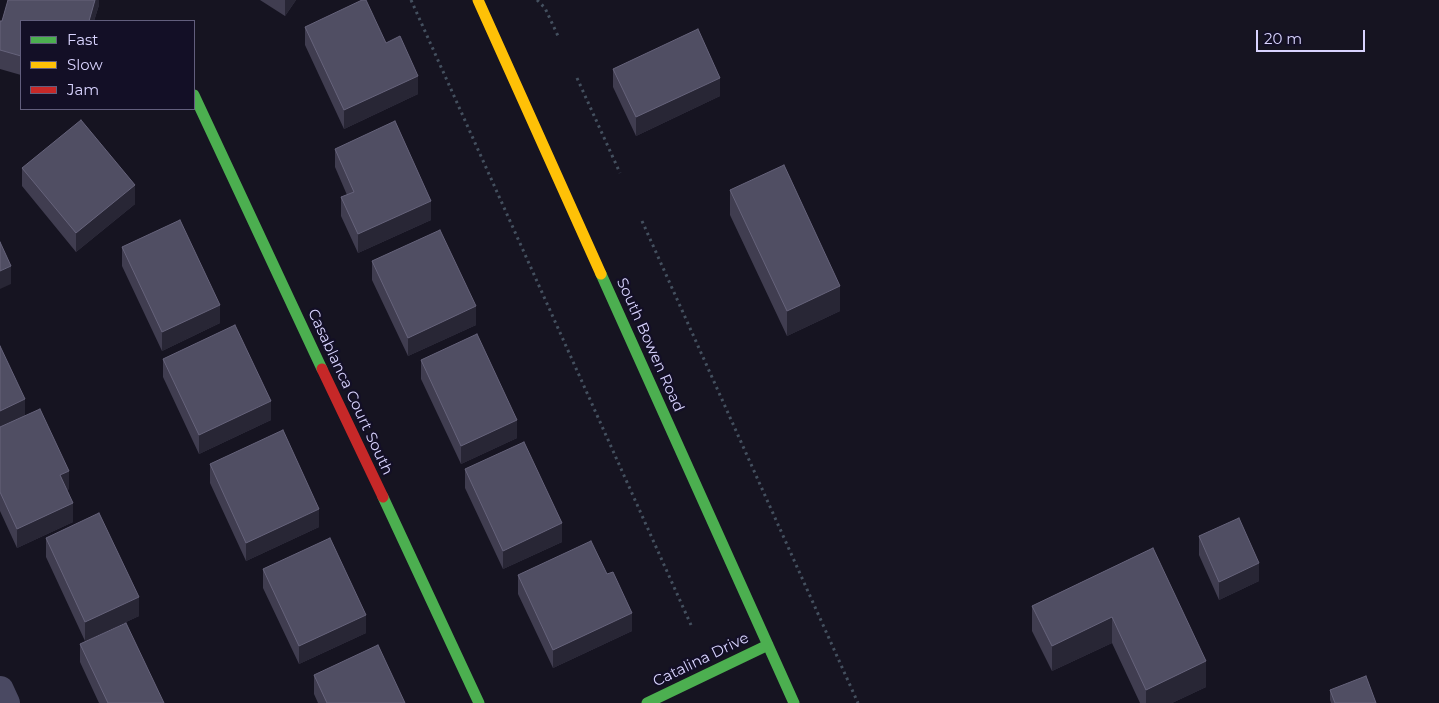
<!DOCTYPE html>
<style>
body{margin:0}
#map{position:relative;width:1439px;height:703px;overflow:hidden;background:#161421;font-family:Montserrat,sans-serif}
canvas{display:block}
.legend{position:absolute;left:20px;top:20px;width:175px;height:90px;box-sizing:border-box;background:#130f26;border:1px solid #625e7d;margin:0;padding:6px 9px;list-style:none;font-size:15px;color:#d9d4ff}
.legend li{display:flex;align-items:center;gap:10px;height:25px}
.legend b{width:25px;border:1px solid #625e7d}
.scale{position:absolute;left:1256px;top:30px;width:109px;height:22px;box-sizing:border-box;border:2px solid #d9d4ff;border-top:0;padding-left:6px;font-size:15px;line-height:18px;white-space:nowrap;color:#d9d4ff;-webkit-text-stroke:4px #130f26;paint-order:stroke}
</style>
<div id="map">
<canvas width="1439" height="703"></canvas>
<ul class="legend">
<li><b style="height:6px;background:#4caf50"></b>Fast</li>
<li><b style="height:6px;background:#ffc107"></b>Slow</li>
<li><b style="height:6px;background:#c62828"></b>Jam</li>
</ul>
<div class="scale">20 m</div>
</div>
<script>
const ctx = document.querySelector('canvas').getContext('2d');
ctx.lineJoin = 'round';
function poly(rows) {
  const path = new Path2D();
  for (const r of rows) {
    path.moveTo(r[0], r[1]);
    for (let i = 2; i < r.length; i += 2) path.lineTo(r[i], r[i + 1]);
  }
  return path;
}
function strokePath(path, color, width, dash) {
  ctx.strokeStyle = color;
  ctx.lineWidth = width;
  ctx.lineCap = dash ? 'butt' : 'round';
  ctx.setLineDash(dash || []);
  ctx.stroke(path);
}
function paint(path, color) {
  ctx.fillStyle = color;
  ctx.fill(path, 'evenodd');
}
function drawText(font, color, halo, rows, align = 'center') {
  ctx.font = font + ' Montserrat,sans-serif';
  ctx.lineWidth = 4.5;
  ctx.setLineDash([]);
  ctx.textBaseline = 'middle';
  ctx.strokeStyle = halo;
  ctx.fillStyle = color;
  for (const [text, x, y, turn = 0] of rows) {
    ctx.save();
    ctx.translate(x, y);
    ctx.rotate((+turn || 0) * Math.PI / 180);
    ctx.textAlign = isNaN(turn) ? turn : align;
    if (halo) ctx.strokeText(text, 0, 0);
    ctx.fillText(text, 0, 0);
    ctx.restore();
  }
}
strokePath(poly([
 [411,0,691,625],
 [537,0,545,8,558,36],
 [577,78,620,173],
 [642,221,858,703]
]), '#44505f', 3, [2.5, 4]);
strokePath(poly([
 [0,690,6,703]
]), '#4a4962', 28);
strokePath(poly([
 [194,95,322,369],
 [601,274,794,703],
 [383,497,479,703],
 [647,703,768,645]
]), '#4caf50', 11);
strokePath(poly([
 [478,0,601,274]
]), '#ffc107', 11);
strokePath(poly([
 [322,369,383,497]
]), '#c62828', 11);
paint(poly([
 [99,0,99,5,94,21,21,21,21,75,0,69,0,21,2,21],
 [260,0,296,0,285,16],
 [305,27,386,43,418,94,344,129,305,45],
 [613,69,720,96,636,136,613,87],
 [335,149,431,220,358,253,341,216,341,197,347,195,335,167],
 [22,168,135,204,76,252,22,186],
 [730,190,840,311,787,336,730,215],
 [122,247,220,323,162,351,122,266],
 [372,261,476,325,408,356,372,280],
 [0,346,25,416,69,489,67,490,73,522,17,548,0,511],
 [163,359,271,420,199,454,163,377],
 [421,360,517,438,461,464,421,379],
 [210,464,319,527,246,561,210,483],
 [465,469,562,542,503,569,465,488],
 [1199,536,1259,581,1219,600,1199,555],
 [46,538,139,616,85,641,46,557],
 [1153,548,1206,687,1172,703,1140,703,1112,643,1052,671,1032,631,1032,606],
 [263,569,366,633,299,664,263,588],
 [518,575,632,631,553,668,518,594],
 [80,644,164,703,99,703,80,662],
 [314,675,405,703,318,703,314,694],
 [1330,690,1376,703,1331,703,1330,700]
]), '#403d50');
paint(poly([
 [95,0,99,0,99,5,94,21,89,21],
 [285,0,296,0,285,16],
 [418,76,418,94,344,129,344,110],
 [720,78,720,96,636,136,636,117],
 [135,185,135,204,76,252,76,233],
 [431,201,431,220,358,253,358,234],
 [11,266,11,284,0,289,0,271],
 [840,286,840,311,787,336,787,311],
 [220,305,220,323,162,351,162,332],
 [476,306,476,325,408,356,408,338],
 [25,399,25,418,0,429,0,411],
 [271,401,271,420,199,454,199,435],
 [517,420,517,438,461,464,461,446],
 [69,471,69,489,60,493,60,475],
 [73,503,73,522,17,548,17,529],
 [319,509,319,527,246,561,246,543],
 [562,523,562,542,503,569,503,551],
 [1259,563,1259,581,1219,600,1219,582],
 [139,597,139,616,85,641,85,622],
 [632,613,632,631,553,668,553,650],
 [366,615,366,633,299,664,299,646],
 [1112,617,1112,643,1052,671,1052,646],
 [1206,661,1206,687,1172,703,1146,703,1146,690]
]), '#282635');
const building = poly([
 [8,0,95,0,89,21,21,21,21,56,0,50,0,21,2,21,8,0],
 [362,0,366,0,386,43,400,36,418,76,344,110,305,27,362,0],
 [698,29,720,78,636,117,613,69,698,29],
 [81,120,135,185,76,233,22,168,81,120],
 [395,121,431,201,358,234,341,197,354,192,335,149,395,121],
 [784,165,840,286,787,311,730,190,784,165],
 [180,220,220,305,162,332,122,247,180,220],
 [440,230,476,306,408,338,372,261,440,230],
 [0,242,11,266,0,271,0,242],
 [235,325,271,401,199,435,163,359,235,325],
 [477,334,517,420,461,446,421,360,477,334],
 [0,346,25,399,0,411,0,346],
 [40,409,69,471,60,475,73,503,17,529,0,492,0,427,40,409],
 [283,430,319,509,246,543,210,464,283,430],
 [524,442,562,523,503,551,465,469,524,442],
 [99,513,139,597,85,622,46,538,99,513],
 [1239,518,1259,563,1219,582,1199,536,1239,518],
 [330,538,366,615,299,646,263,569,330,538],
 [591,541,607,574,613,572,632,613,553,650,518,575,591,541],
 [1153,548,1206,661,1146,690,1112,617,1052,646,1032,606,1153,548],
 [126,623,164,703,108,703,80,644,126,623],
 [378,645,405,703,327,703,314,675,378,645],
 [1366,676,1376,703,1335,703,1330,690,1366,676]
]);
paint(building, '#504e63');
strokePath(building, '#66637b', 1);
drawText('15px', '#d9d4ff', '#130f26', [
 ["South Bowen Road",650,345,66],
 ["Casablanca Court South",350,392,65],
 ["Catalina Drive",701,660,-26]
]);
</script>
